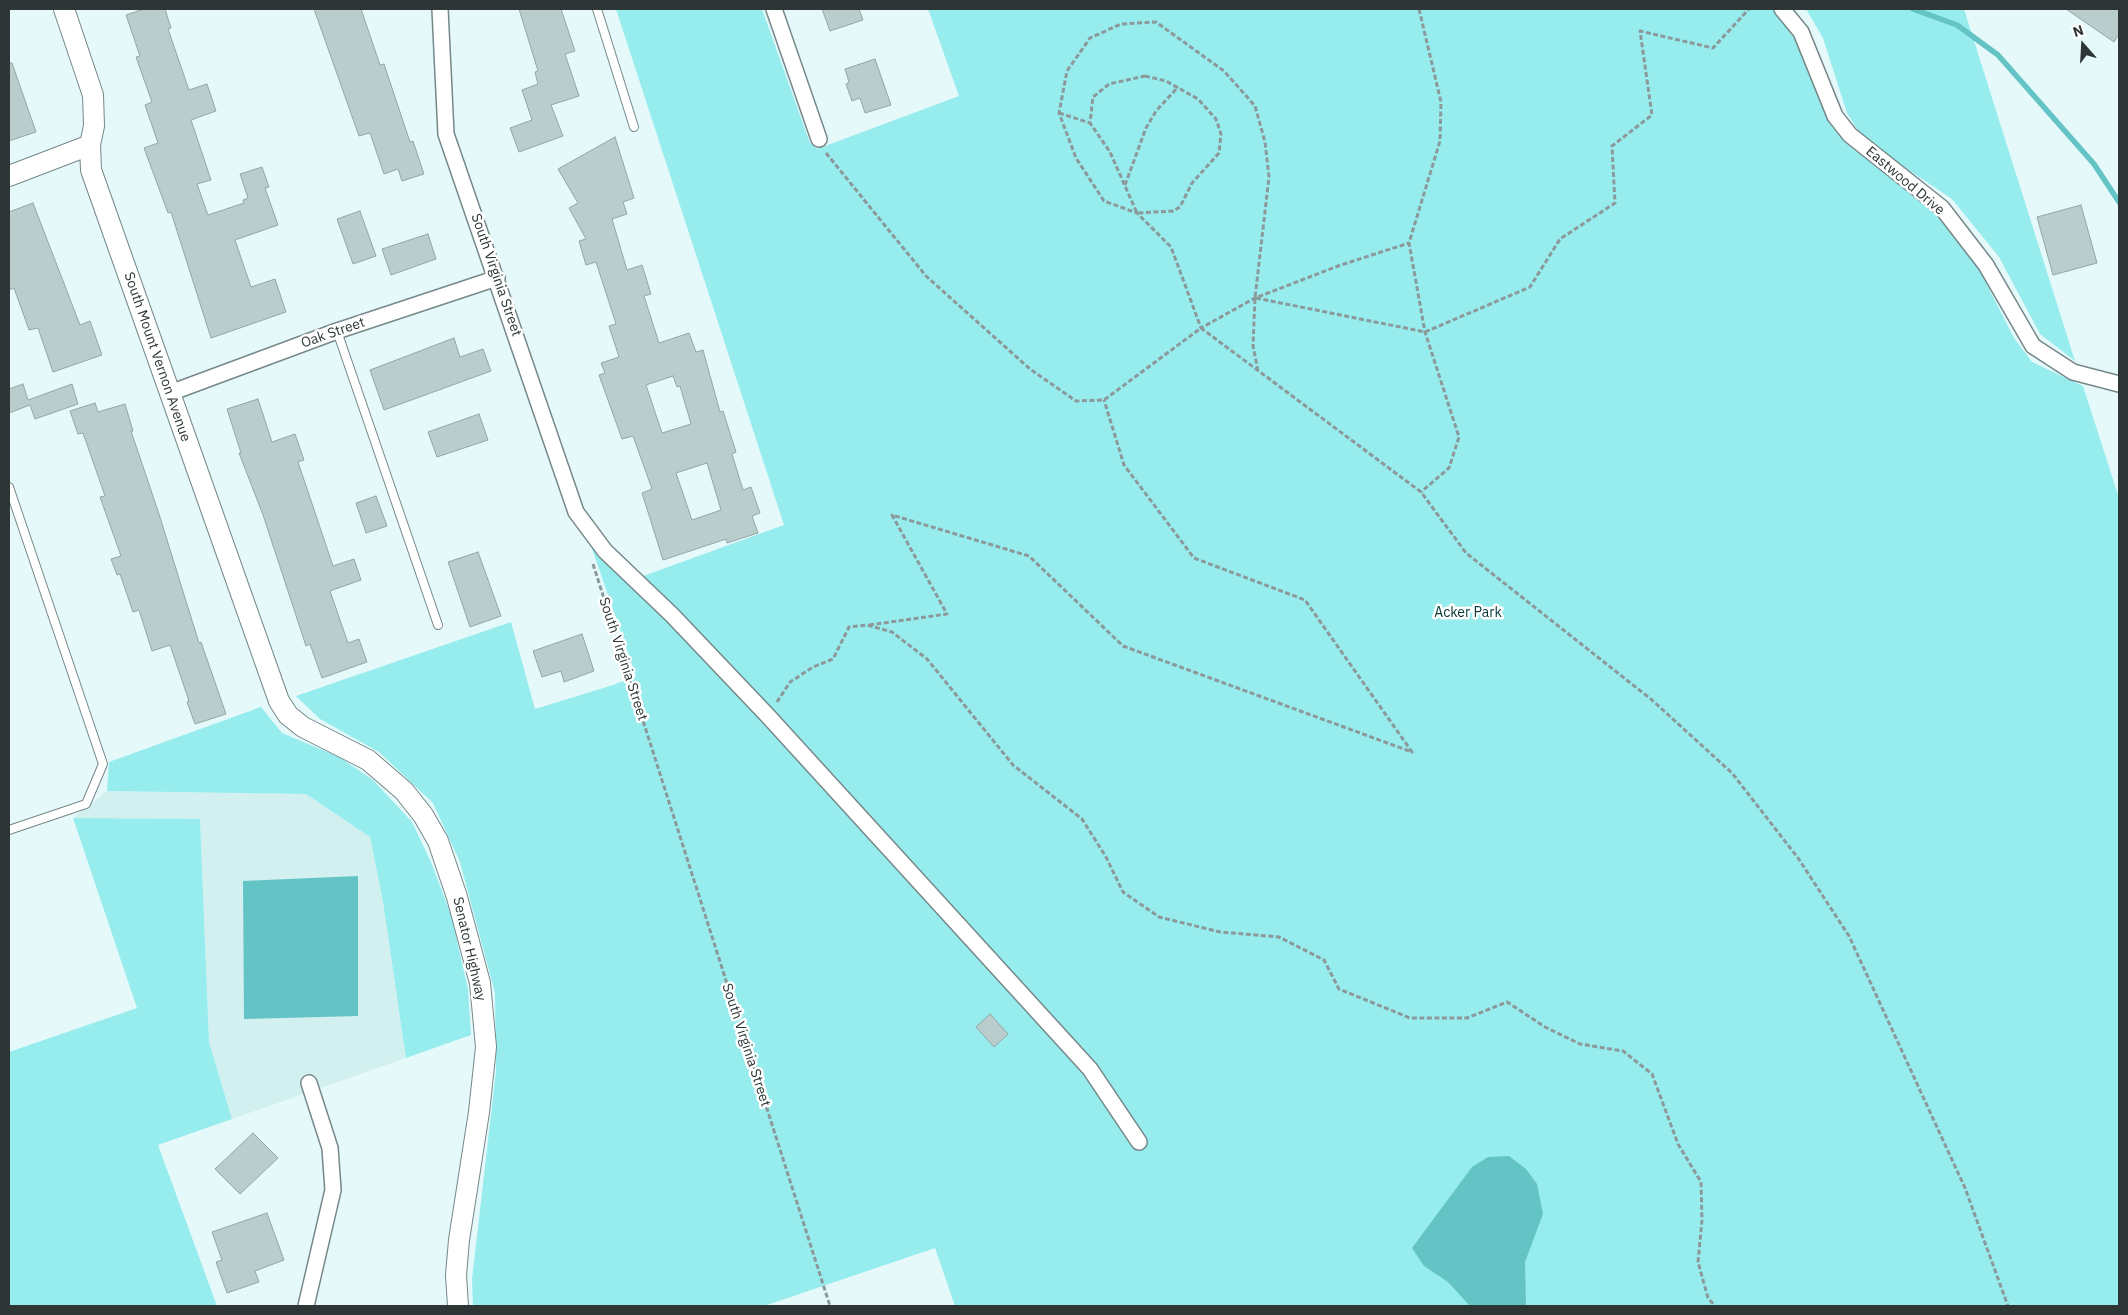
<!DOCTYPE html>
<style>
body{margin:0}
#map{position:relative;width:2128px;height:1315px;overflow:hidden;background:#e5f9fa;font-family:"IBM Plex Sans",sans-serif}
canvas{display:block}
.frame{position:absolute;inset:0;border:10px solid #2d3535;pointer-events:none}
.north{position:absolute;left:2058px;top:20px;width:50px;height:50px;-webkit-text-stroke:4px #fff;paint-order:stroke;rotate:341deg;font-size:14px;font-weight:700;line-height:20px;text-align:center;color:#2d3535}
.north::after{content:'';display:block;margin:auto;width:18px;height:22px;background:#2d3535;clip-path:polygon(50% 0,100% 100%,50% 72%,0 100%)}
</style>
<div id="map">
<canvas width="2128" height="1315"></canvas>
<div class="frame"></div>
<div class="north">N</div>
</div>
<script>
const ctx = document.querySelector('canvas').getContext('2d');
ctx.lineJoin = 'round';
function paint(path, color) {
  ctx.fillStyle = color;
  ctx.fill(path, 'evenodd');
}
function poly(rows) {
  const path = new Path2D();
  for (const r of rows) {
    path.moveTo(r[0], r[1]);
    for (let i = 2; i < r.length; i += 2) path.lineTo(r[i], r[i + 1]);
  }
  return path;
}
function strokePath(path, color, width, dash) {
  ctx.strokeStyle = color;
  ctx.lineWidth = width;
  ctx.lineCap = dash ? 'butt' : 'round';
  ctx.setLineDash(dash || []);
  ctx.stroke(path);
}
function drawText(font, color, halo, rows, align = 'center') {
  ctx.font = font + ' "IBM Plex Sans",sans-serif';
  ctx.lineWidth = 5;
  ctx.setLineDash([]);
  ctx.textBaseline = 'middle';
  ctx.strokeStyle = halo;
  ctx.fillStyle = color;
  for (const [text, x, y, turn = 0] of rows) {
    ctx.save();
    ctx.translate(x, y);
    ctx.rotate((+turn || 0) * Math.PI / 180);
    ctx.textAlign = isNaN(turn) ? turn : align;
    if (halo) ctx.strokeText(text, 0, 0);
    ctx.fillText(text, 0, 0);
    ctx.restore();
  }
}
paint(poly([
 [107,791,306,794,370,837,383,902,406,1058,232,1119,209,1042,200,820,73,818]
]), '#d2f0f0');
paint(poly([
 [616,9,762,9,810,143,817,149,959,96,928,9,1774,9,1795,40,1827,118,1848,145,1933,211,1980,271,2014,338,2032,362,2083,386,2119,498,2119,1306,955,1306,935,1248,764,1306,473,1306,472,1279,496,1071,495,993,460,862,433,803,379,752,320,719,296,696,511,622,535,709,613,685,636,676,590,543,635,579,784,525],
 [1806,9,1964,9,2075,361,2040,334,1999,257,1952,199,1864,140,1847,113,1823,38],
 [261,707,282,733,339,757,373,780,412,822,431,862,451,915,468,989,471,1035,406,1058,383,902,370,837,306,794,107,791,109,762],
 [73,818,200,819,209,1042,232,1119,158,1145,217,1306,9,1306,9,1052,137,1008]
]), '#97ecee');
paint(poly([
 [358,876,358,1016,244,1019,243,881],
 [1509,1156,1526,1169,1537,1184,1543,1214,1525,1262,1526,1306,1470,1306,1448,1282,1424,1266,1412,1248,1472,1167,1488,1157]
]), '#63c3c5');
strokePath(poly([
 [1913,9,1957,25,1998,55,2094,164,2119,202]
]), '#63c3c5', 5.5);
const building = poly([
 [144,9,165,9,171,28,168,29,189,90,207,84,216,111,191,120,211,180,197,184,208,215,244,203,243,200,248,198,240,174,262,167,269,187,265,188,278,225,235,240,251,287,275,279,286,312,211,338,171,212,168,213,144,148,158,143,145,105,152,102,136,57,140,56,126,15,144,9],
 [314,9,361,9,380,65,384,64,410,142,413,141,424,174,402,181,398,169,384,174,370,133,359,136,314,9],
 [519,9,561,9,575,51,565,54,579,96,551,105,563,136,519,152,510,128,532,120,522,90,538,84,535,72,538,71,519,9],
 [822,9,859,9,863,20,830,31,822,9],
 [2066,9,2119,9,2119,34,2114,42,2066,9],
 [875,59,891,105,865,113,860,98,852,101,846,84,849,82,845,69,875,59],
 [9,63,12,63,36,132,9,141,9,63],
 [615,137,634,198,623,202,627,214,612,219,627,270,642,265,651,294,644,296,659,343,689,333,696,352,703,350,720,412,723,411,736,452,732,454,743,490,751,487,760,513,752,516,758,533,727,543,726,539,663,560,642,493,652,489,633,436,622,439,599,375,605,373,601,363,619,357,609,326,616,324,596,262,586,265,579,241,586,239,569,208,578,203,558,169,615,137],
 [673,376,677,387,680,386,691,424,662,433,646,385,673,376],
 [707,463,721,510,692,520,676,473,707,463],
 [33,203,80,325,90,321,102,355,53,372,38,328,29,330,14,288,9,290,9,212,33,203],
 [2081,205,2097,263,2053,275,2037,217,2081,205],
 [360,211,376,256,353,264,337,219,360,211],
 [428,234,436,259,391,275,382,249,428,234],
 [454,338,460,357,483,349,491,371,384,410,370,370,454,338],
 [23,384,28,400,72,384,78,404,35,419,30,405,9,413,9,389,23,384],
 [258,399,272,442,295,434,304,460,298,462,333,566,354,559,361,580,330,591,348,643,359,639,367,662,322,678,310,644,306,646,263,515,239,453,241,453,227,409,258,399],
 [95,403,98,412,125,404,133,431,131,431,159,514,199,643,201,642,226,714,195,724,187,702,189,701,170,645,152,651,139,610,133,612,120,574,117,575,111,559,121,556,100,497,105,496,83,433,78,434,70,411,95,403],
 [479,414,488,440,437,457,428,432,479,414],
 [376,496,387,526,366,533,356,503,376,496],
 [478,552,501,616,470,627,448,562,478,552],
 [582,634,594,671,564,682,561,671,542,677,533,651,582,634],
 [990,1014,1008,1034,994,1047,976,1027,990,1014],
 [253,1133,278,1158,240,1194,215,1169,253,1133],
 [267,1213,284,1260,255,1271,259,1282,227,1293,216,1262,222,1260,212,1232,267,1213]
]);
paint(building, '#b9cdcd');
strokePath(building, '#93a6a6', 1);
const lane = poly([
 [597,9,634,127],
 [337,331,438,625],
 [9,487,103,764,86,804,9,830]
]);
const street = poly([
 [440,9,446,134,576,512,605,551,672,615,768,716,1090,1069,1139,1142],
 [774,9,819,139],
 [1782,9,1801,32,1835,116,1850,135,1942,208,1986,265,2033,346,2073,372,2119,384],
 [170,393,337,331,497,278],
 [306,1306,333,1190,330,1148,309,1083]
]);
const secondary = poly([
 [64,9,93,95,94,126,90,145,91,170,279,701,288,715,303,727,368,760,404,791,423,815,438,841,457,897,480,983,486,1047,479,1112,459,1240,456,1275,458,1306],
 [9,176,90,145]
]);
strokePath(lane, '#768889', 10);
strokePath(street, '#768889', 18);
strokePath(secondary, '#768889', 22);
strokePath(poly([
 [1419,9,1441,102,1440,141,1409,243,1425,332,1459,437,1449,468,1421,492],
 [1145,76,1166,81,1198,99,1216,119,1221,134,1219,153,1192,183,1180,207,1173,211,1137,213,1110,152,1090,123,1093,97,1109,84,1145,76],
 [1059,113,1090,123],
 [826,153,926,276,1030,369,1076,401,1104,400,1201,328,1421,492,1466,553,1652,700,1732,773,1798,858,1849,936,1965,1188,2008,1306],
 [1125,185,1146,128,1156,111,1178,87],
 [1256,298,1425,332,1530,287,1560,239,1615,203,1612,146,1652,115,1640,31,1713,48,1749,9],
 [1258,371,1253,346,1255,298,1269,177,1265,142,1255,106,1224,71,1156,22,1121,24,1090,38,1067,71,1059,113,1076,158,1104,201,1137,213,1171,247,1201,328,1255,298,1338,266,1409,243],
 [593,564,830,1306],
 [869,625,947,614,892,515,1029,556,1123,646,1412,752,1305,600,1194,558,1124,465,1104,400],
 [777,702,790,682,813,667,833,659,849,627,867,625,892,632,927,659,1013,765,1082,819,1106,857,1123,892,1159,917,1220,932,1279,937,1324,960,1339,989,1410,1018,1467,1018,1507,1002,1545,1027,1580,1044,1623,1051,1652,1074,1678,1144,1701,1182,1702,1220,1698,1262,1708,1298,1715,1306]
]), '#8b999a', 3, [5, 2.5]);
strokePath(lane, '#fff', 8);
strokePath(street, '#fff', 15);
strokePath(secondary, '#fff', 20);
drawText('14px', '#2d3535', '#fff', [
 ["Eastwood Drive",1905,181,40],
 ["South Virginia Street",496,275,71],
 ["Oak Street",333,333,-19],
 ["South Mount Vernon Avenue",157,357,71],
 ["South Virginia Street",623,659,72],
 ["Senator Highway",469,949,77],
 ["South Virginia Street",746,1045,72]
]);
drawText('14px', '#09393a', '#fff', [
 ["Acker Park",1468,613]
]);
</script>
